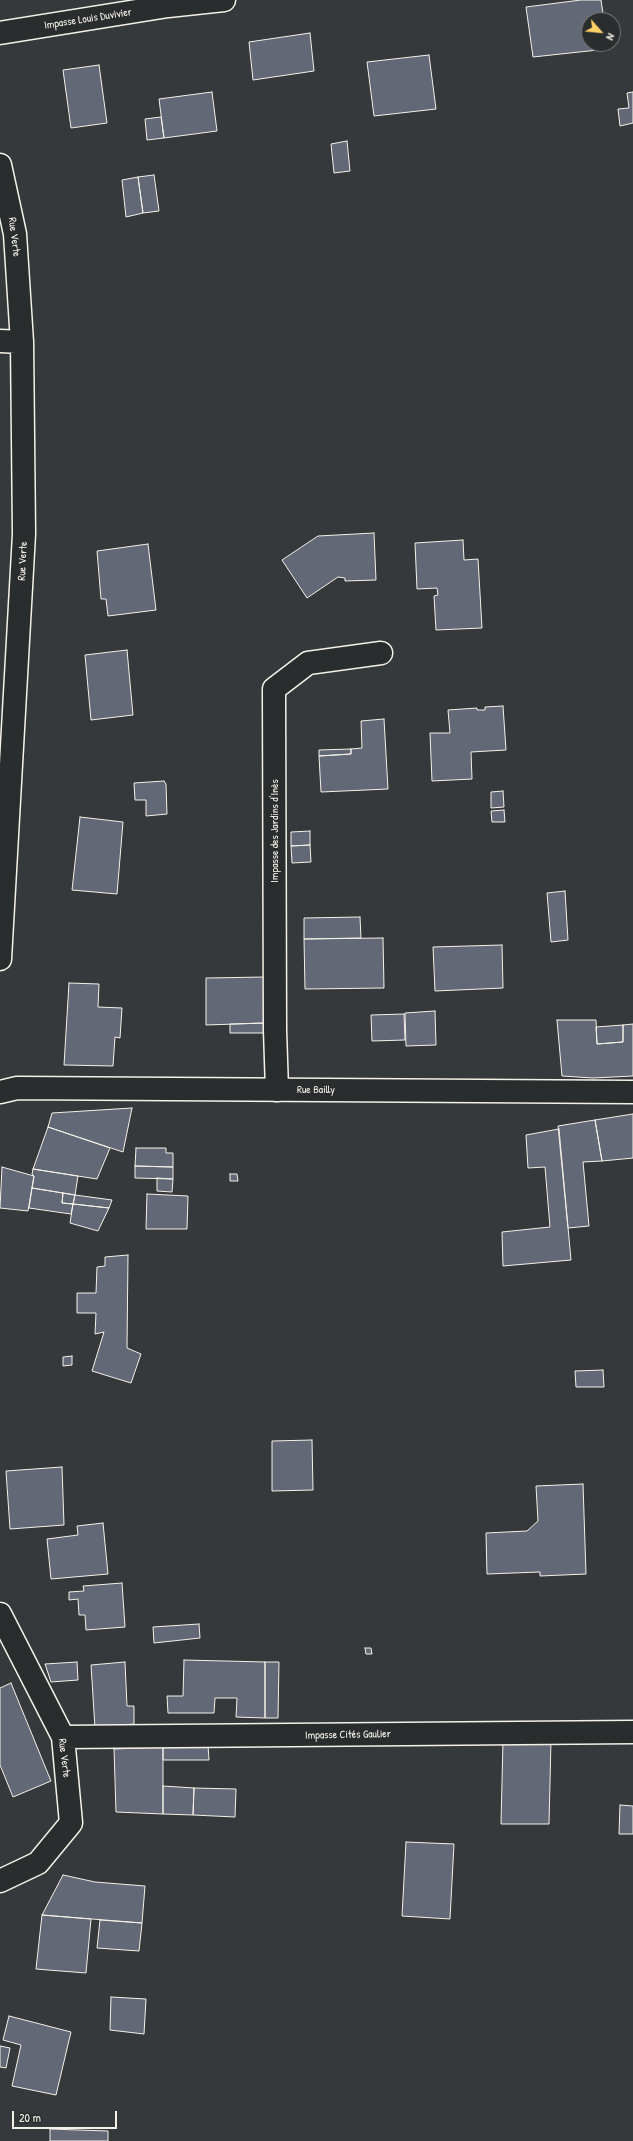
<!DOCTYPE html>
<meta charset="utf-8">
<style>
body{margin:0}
#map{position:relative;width:633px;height:2141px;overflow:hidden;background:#35393c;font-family:"Patrick Hand",sans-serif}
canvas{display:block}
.north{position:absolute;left:581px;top:12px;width:40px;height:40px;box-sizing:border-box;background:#2a2d2e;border:1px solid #7b7b78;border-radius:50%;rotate:117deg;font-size:11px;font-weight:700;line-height:16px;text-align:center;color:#f4f1e8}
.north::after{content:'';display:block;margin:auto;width:14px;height:18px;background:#ffd166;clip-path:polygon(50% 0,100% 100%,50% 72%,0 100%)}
.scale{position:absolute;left:12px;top:2111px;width:105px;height:18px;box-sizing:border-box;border:2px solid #f4f1e8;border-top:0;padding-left:5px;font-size:12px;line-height:14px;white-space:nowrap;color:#f4f1e8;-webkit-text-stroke:3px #2a2d2e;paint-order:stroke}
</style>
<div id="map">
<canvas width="633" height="2141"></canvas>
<div class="north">N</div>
<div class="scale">20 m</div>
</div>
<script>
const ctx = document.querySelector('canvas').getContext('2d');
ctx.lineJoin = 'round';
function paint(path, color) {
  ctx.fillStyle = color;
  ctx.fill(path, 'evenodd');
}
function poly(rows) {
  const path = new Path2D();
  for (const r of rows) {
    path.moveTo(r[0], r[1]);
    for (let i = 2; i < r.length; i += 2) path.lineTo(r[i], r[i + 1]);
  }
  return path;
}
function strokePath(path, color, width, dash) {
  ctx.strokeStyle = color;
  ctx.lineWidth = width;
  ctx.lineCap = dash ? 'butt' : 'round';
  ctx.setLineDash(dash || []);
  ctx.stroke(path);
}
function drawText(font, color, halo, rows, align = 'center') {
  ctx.font = font + ' "Patrick Hand",sans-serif';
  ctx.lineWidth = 3;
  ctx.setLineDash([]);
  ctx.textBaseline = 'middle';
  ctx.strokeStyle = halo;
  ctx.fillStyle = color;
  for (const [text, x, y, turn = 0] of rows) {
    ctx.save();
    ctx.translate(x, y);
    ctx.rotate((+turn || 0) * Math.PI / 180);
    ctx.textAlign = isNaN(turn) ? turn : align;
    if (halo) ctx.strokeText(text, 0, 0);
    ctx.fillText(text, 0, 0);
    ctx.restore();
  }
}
const building = poly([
 [581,0,601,0,604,20,589,20,589,44,607,44,607,49,533,57,526,7,581,0],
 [310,33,314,71,253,80,249,42,310,33],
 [429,55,436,109,374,116,367,62,429,55],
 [99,65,107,123,71,128,63,70,99,65],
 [212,92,217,131,164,138,159,99,212,92],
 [633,92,633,123,620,126,618,109,629,108,627,93,633,92],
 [161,117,164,138,147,140,145,119,161,117],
 [347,141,350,171,334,173,331,144,347,141],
 [154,175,159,211,143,213,138,177,154,175],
 [138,177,143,213,126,217,122,180,138,177],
 [374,533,376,580,345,581,345,578,338,577,307,598,282,560,318,536,374,533],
 [463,540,464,560,478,559,482,628,436,630,434,596,438,595,437,588,417,589,415,543,463,540],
 [148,544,156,610,108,616,106,599,101,599,97,551,148,544],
 [127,650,133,715,91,720,85,655,127,650],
 [503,706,506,750,471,752,472,779,432,781,430,733,450,733,448,710,477,708,477,710,485,710,485,707,503,706],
 [384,719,388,789,321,792,319,756,351,754,351,749,362,748,361,721,384,719],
 [351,749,351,754,319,756,319,750,351,749],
 [164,781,166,784,167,814,146,816,146,800,135,800,134,783,164,781],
 [503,791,504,807,491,808,491,792,503,791],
 [504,810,505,822,492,822,491,811,504,810],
 [80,817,123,822,117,894,72,890,80,817],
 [310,831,310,845,291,846,291,832,310,831],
 [310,845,311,862,292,863,291,846,310,845],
 [565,891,568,940,551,942,547,893,565,891],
 [360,917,361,938,304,939,304,918,360,917],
 [383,938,384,988,305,989,304,939,383,938],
 [502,945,503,988,435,991,433,947,502,945],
 [264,977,265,1023,206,1025,206,978,264,977],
 [69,983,99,984,98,1007,122,1008,120,1038,115,1037,113,1066,64,1065,69,983],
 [435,1011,436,1045,406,1046,405,1013,435,1011],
 [404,1014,405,1040,372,1041,371,1015,404,1014],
 [557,1020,596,1020,597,1044,623,1042,623,1025,633,1024,633,1076,593,1078,562,1076,557,1020],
 [265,1023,265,1033,230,1033,230,1024,265,1023],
 [623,1025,623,1042,597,1044,596,1027,623,1025],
 [132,1108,123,1152,48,1127,52,1113,132,1108],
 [633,1114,633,1158,602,1161,595,1120,633,1114],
 [595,1120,602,1161,583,1162,589,1226,568,1228,558,1126,595,1120],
 [48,1127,110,1148,97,1179,33,1169,48,1127],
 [559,1129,571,1260,503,1266,502,1232,550,1227,545,1167,528,1168,526,1135,559,1129],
 [136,1148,166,1148,166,1153,173,1153,173,1167,135,1166,136,1148],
 [135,1166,173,1167,173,1179,135,1178,135,1166],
 [2,1167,34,1176,28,1211,0,1208,2,1167],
 [33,1169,78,1176,75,1195,32,1188,34,1176,32,1174,33,1169],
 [230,1174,237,1174,238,1181,230,1181,230,1174],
 [157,1178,173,1179,172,1192,157,1191,157,1178],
 [32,1188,63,1193,62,1203,73,1204,71,1214,29,1208,32,1188],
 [63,1193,75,1195,73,1204,62,1203,63,1193],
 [147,1194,188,1196,187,1229,146,1229,147,1194],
 [75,1195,112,1200,109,1208,73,1204,75,1195],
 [73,1204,109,1208,98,1231,70,1223,73,1204],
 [128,1255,127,1348,141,1354,131,1383,92,1371,104,1332,95,1334,96,1313,77,1313,77,1293,96,1293,97,1267,105,1266,105,1257,128,1255],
 [72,1356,72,1365,63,1366,63,1357,72,1356],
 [603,1370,604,1387,576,1387,575,1371,603,1370],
 [312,1440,313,1490,272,1491,272,1441,312,1440],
 [62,1467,64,1525,10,1529,6,1471,62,1467],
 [583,1484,586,1574,540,1576,540,1572,487,1574,486,1533,527,1531,538,1521,536,1486,583,1484],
 [103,1523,108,1574,51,1579,47,1539,78,1535,77,1526,103,1523],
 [122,1583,125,1627,86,1630,85,1615,79,1615,78,1599,69,1600,69,1592,84,1591,83,1586,122,1583],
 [199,1624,200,1638,154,1643,153,1627,199,1624],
 [365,1648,371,1648,372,1654,366,1654,365,1648],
 [184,1660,265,1662,265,1718,236,1717,237,1698,215,1698,214,1713,168,1713,167,1696,183,1696,184,1660],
 [77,1662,78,1680,51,1682,45,1664,77,1662],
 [125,1662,127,1706,134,1706,134,1724,95,1728,91,1665,125,1662],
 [265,1662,279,1662,278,1718,265,1718,265,1662],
 [11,1683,51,1781,13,1797,0,1765,0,1688,11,1683],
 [503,1740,551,1740,549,1824,501,1824,503,1740],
 [208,1745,209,1760,163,1760,163,1747,208,1745],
 [163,1747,163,1814,116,1812,114,1749,163,1747],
 [163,1786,194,1788,193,1815,163,1814,163,1786],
 [194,1788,236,1789,235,1817,193,1815,194,1788],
 [620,1805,633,1806,633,1834,619,1834,620,1805],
 [406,1842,454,1844,450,1919,402,1916,406,1842],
 [63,1875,95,1882,145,1886,142,1923,42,1915,63,1875],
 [42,1915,91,1919,86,1973,36,1969,42,1915],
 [100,1920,142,1923,139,1951,97,1948,100,1920],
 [111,1997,146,1999,144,2034,110,2030,111,1997],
 [9,2016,71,2032,56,2095,12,2086,21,2045,3,2040,9,2016],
 [0,2046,10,2048,6,2068,0,2067,0,2046],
 [50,2129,108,2131,108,2141,50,2141,50,2129]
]);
paint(building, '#636876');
strokePath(building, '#f4f1e8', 1);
const minor = poly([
 [0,33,168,6,224,0],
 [0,165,15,234,22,342,24,534,0,959],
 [0,341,22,342],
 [277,1090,275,1030,274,689,308,663,381,653],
 [0,1614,63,1737,71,1823,38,1863,0,1881],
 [63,1737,633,1732]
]);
const tertiary = poly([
 [0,1092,17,1088,633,1092]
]);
strokePath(minor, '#f4f1e8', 25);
strokePath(tertiary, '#f4f1e8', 25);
strokePath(minor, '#2a2d2e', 22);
strokePath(tertiary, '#2a2d2e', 22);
drawText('11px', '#f4f1e8', '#2a2d2e', [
 ["Impasse Louis Duvivier",88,19,-9],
 ["Rue Verte",14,237,83],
 ["Rue Verte",23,561,-87],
 ["Impasse des Jardins d'Inès",275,831,-90],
 ["Rue Bailly",316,1090],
 ["Impasse Cités Gaulier",348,1735,-1],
 ["Rue Verte",64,1758,83]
]);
</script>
